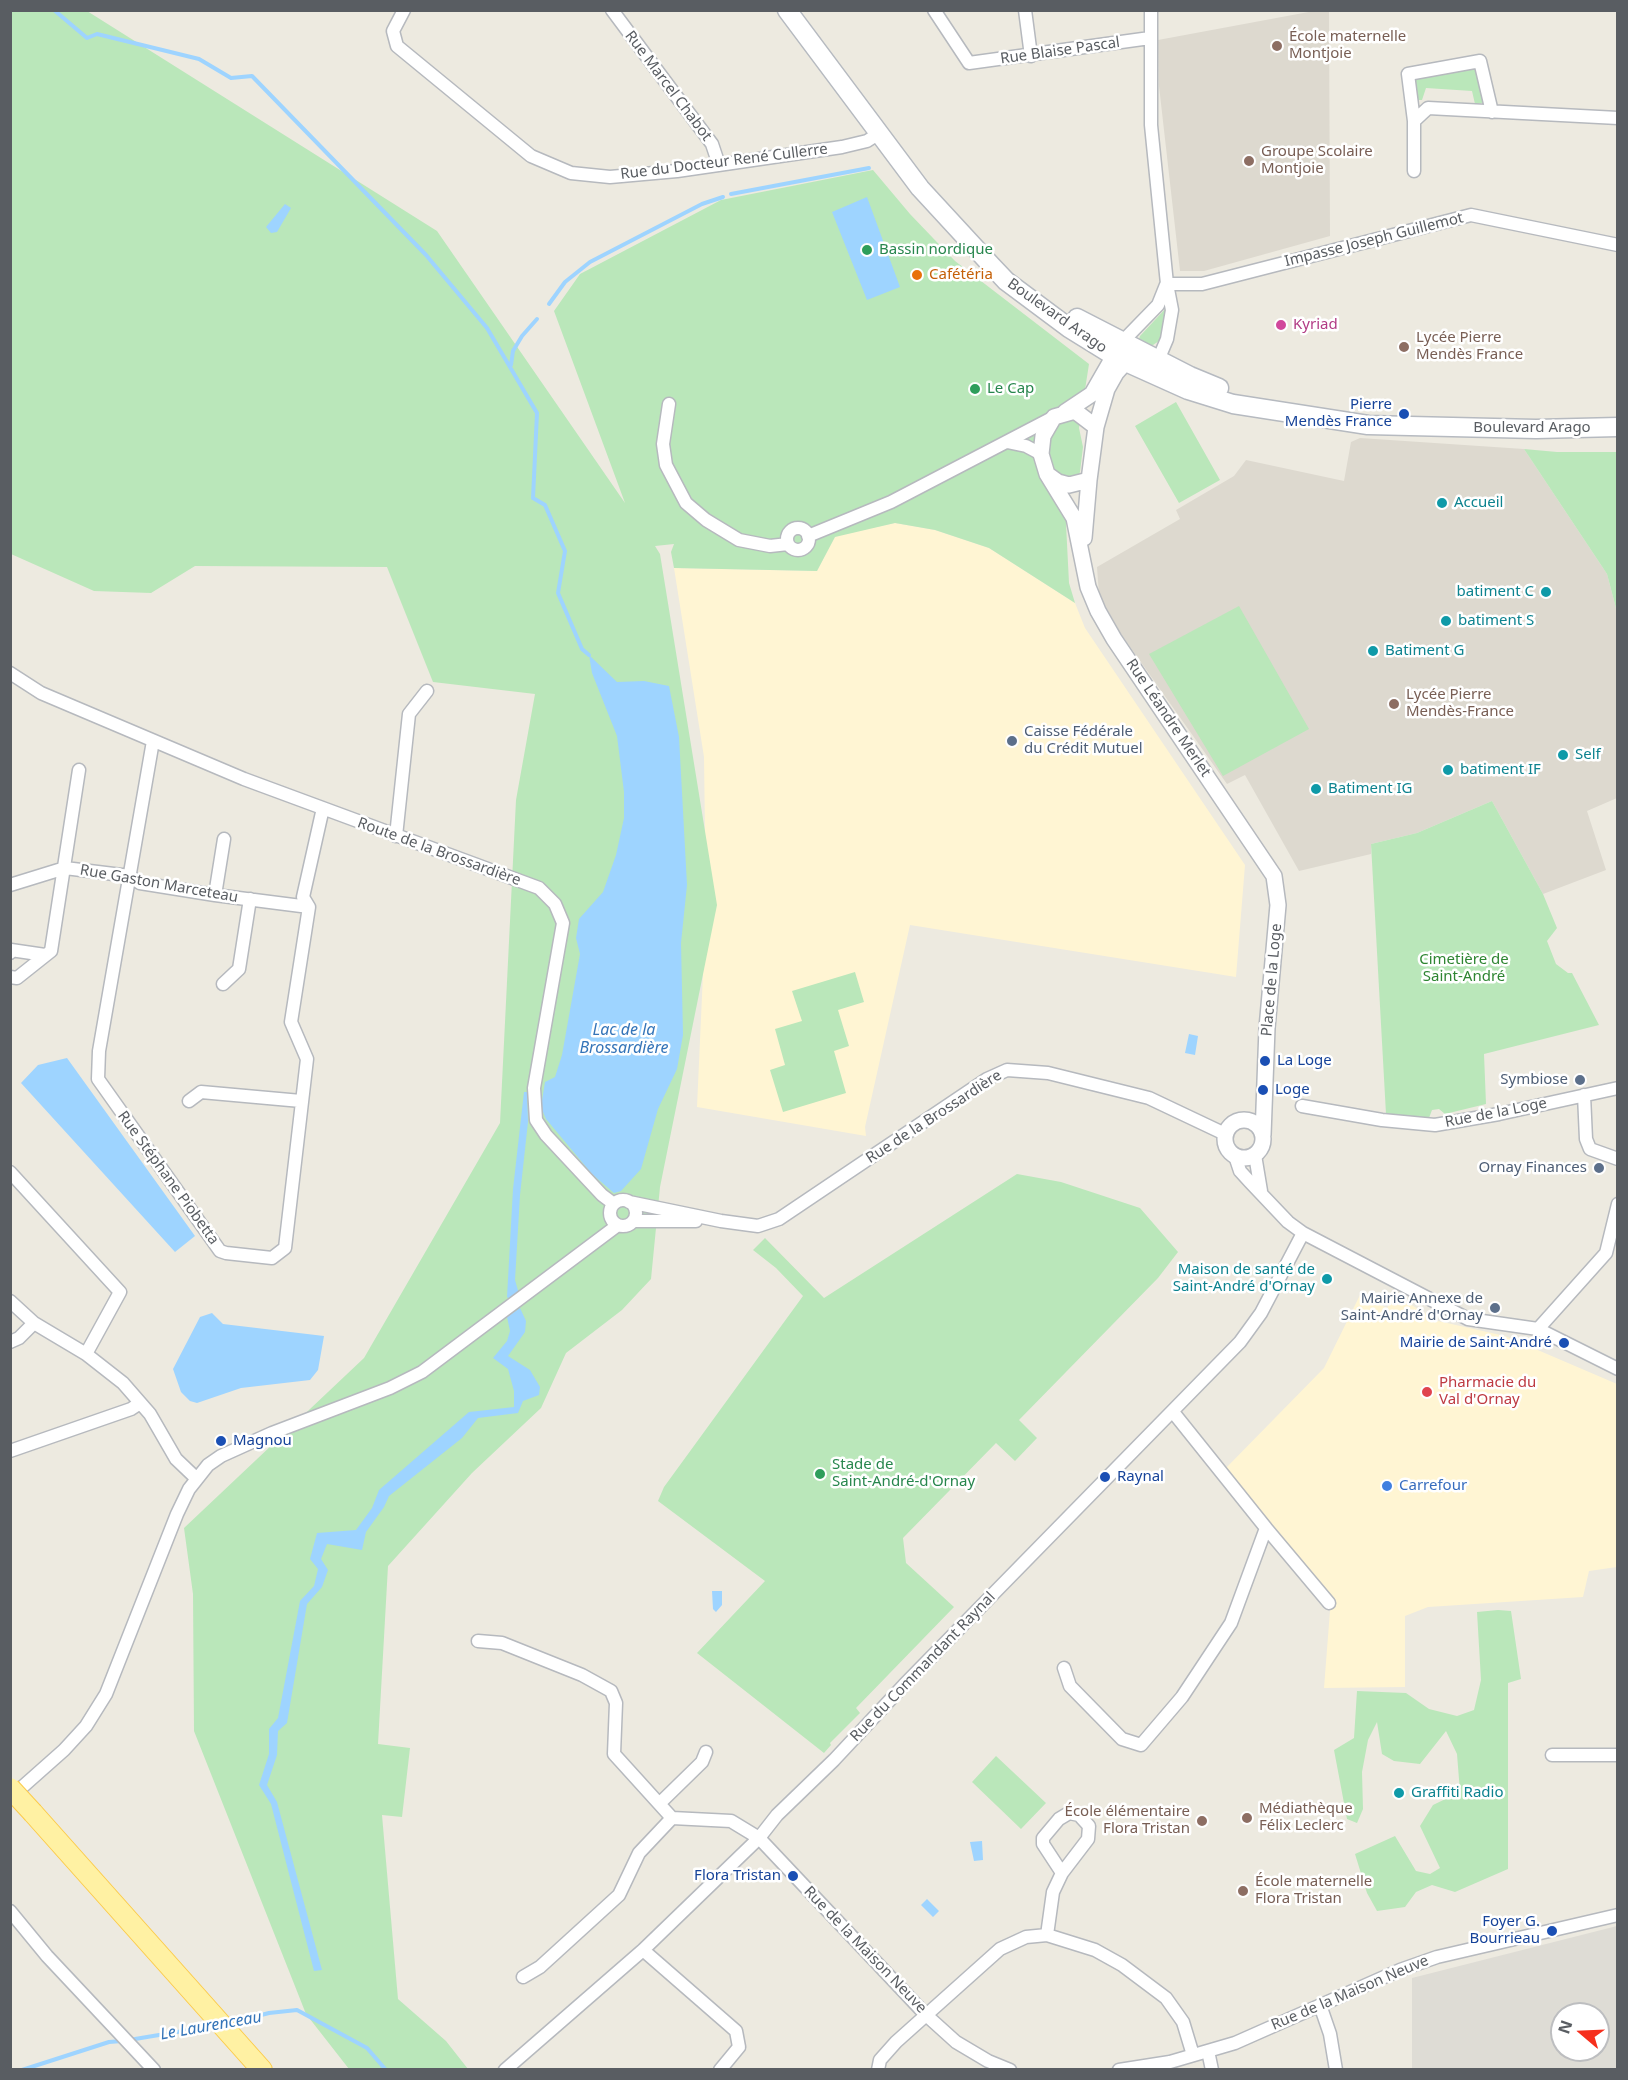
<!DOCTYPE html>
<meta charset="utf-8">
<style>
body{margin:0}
#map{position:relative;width:1628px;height:2080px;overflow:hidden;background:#edeae0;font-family:"Noto Sans",sans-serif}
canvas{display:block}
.frame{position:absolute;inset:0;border:12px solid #595d62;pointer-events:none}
.north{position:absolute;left:1550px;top:2002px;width:60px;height:60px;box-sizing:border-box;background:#fff;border:2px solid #bdbec0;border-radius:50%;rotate:289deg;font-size:16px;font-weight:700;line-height:24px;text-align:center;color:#595d62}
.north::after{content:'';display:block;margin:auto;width:21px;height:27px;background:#f62f1d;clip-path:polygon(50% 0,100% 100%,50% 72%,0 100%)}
</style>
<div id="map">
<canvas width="1628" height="2080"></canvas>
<div class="frame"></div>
<div class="north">N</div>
</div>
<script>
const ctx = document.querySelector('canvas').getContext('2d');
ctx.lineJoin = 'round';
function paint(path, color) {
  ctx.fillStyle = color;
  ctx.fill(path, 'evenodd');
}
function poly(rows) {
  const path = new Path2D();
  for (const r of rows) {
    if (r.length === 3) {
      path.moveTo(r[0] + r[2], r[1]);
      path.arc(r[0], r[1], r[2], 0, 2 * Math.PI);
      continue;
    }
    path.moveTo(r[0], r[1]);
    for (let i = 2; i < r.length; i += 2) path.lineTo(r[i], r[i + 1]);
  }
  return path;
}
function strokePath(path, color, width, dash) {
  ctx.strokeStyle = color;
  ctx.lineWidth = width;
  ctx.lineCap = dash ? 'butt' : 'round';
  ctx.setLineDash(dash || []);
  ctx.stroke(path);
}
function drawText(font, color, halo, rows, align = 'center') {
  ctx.font = font + ' "Noto Sans",sans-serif';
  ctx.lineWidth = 5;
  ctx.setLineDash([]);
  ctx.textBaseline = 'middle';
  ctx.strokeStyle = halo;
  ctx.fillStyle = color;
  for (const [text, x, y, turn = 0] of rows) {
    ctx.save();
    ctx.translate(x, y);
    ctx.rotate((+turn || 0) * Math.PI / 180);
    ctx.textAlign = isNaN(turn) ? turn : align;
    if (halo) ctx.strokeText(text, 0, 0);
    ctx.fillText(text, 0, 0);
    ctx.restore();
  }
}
paint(poly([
 [895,523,935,530,989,548,1075,603,1085,628,1245,865,1236,977,910,925,865,1127,866,1136,697,1107,706,907,704,757,674,568,817,571,835,536],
 [1360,1295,1387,1308,1395,1295,1438,1321,1505,1336,1617,1384,1617,1567,1589,1571,1583,1597,1428,1607,1405,1616,1405,1687,1324,1688,1331,1598,1225,1469,1324,1368]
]), '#fff5d3');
paint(poly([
 [1617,1926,1617,2069,1412,2069,1412,1978],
 [1562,2014,1598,2014,1598,2050,1562,2050]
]), '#dedcd5');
paint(poly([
 [1314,11,1329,11,1330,236,1204,271,1180,271,1159,86,1158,40],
 [1360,438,1524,449,1607,574,1617,612,1617,798,1587,811,1606,870,1543,894,1492,801,1417,833,1371,844,1371,854,1299,871,1245,775,1227,784,1121,634,1099,595,1097,567,1180,519,1176,510,1234,476,1246,460,1344,481,1351,442]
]), '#ddd9cf');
paint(poly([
 [11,11,87,11,437,231,625,503,554,311,580,274,721,200,873,170,910,214,955,261,1089,364,1079,428,1083,447,1080,472,1078,477,1072,479,1066,524,1069,583,1075,603,989,548,935,530,895,523,835,537,817,571,674,568,671,552,674,544,655,546,660,554,717,905,660,1187,651,1279,622,1310,566,1353,541,1408,472,1473,388,1566,378,1744,410,1748,402,1817,382,1815,398,1999,446,2041,468,2069,349,2069,306,2014,194,1731,193,1594,184,1528,364,1358,500,1123,516,800,535,694,433,682,387,567,195,566,151,593,94,591,11,554],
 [1478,67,1485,99,1482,103,1475,104,1472,91,1426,88,1422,100,1416,100,1414,77],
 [1167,307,1166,326,1159,341,1147,349,1138,343,1140,336],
 [1176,402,1220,480,1179,503,1135,426],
 [1524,449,1557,452,1617,452,1617,612,1607,574],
 [1239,606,1309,729,1223,776,1149,654],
 [1492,801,1543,894,1557,928,1547,941,1556,964,1568,973,1572,973,1599,1025,1484,1054,1486,1104,1445,1114,1439,1109,1432,1110,1429,1118,1386,1114,1371,844,1417,833],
 [855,972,864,1002,838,1010,849,1046,834,1051,846,1093,783,1112,770,1070,785,1065,775,1029,802,1021,792,991],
 [1017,1174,1061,1182,1140,1208,1178,1252,1158,1278,1019,1420,1037,1438,1015,1461,996,1443,903,1538,906,1563,954,1607,856,1708,860,1713,830,1743,831,1745,824,1753,697,1653,765,1581,658,1501,664,1487,803,1296,776,1268,753,1250,765,1238,824,1298],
 [1498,1610,1511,1611,1521,1679,1508,1683,1508,1869,1455,1892,1432,1885,1416,1892,1405,1907,1377,1911,1367,1893,1355,1854,1395,1836,1416,1871,1430,1874,1440,1868,1420,1826,1433,1805,1460,1792,1457,1754,1446,1731,1420,1764,1394,1761,1382,1754,1377,1722,1368,1740,1362,1772,1363,1809,1357,1823,1347,1819,1334,1750,1354,1738,1357,1691,1406,1693,1429,1709,1457,1716,1474,1710,1481,1680,1477,1612],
 [996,1756,1046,1803,1021,1829,972,1782]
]), '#bae7ba');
paint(poly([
 [867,197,900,287,867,300,832,212],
 [285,204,291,208,277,232,271,233,266,227],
 [589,655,617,682,644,681,669,686,679,737,687,885,681,943,683,1035,677,1069,658,1109,641,1169,621,1191,614,1193,592,1174,546,1119,541,1107,545,1082,555,1077,562,1055,580,954,576,938,579,919,603,892,616,855,624,818,624,792,617,736,592,673],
 [1189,1034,1198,1036,1195,1055,1185,1053],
 [67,1058,195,1236,175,1252,21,1083,38,1065],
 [524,1092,527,1092,528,1122,520,1195,515,1280,519,1294,511,1300,507,1297,513,1189],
 [520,1308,526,1321,525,1332,508,1356,530,1370,540,1387,539,1395,523,1401,518,1413,478,1418,462,1438,389,1496,384,1507,366,1532,362,1550,327,1544,321,1559,328,1570,322,1587,307,1604,287,1723,278,1731,277,1755,267,1785,277,1802,322,1970,314,1971,271,1804,259,1785,269,1754,269,1729,278,1718,300,1601,314,1586,318,1569,310,1559,317,1533,356,1530,372,1508,379,1490,469,1412,514,1407,514,1391,508,1369,493,1358,507,1341,510,1331,507,1317],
 [212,1313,223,1324,324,1336,318,1370,310,1380,241,1388,197,1403,190,1401,181,1392,173,1369,200,1317],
 [712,1591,722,1591,722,1605,716,1612,713,1609],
 [982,1841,983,1860,974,1861,970,1842],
 [927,1899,939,1911,933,1917,921,1905]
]), '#9ed4ff');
strokePath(poly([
 [54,10,87,38,97,34,199,59,231,78,252,76,426,255,487,328,537,413,533,498,545,505,565,551,558,593,582,649,589,655],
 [731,194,869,168],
 [549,304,565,282,590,262,702,204,723,197],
 [511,365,513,351,522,336,537,319],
 [230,2023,269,2013,297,2010,367,2048,386,2070],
 [129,2040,213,2026],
 [22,2070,109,2042,122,2041]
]), '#9ed4ff', 4);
const minor = poly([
 [404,10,393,31,397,46,531,156,571,173,610,177,677,171,842,147,867,141,878,134],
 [612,10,712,144,719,165],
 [934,10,969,63,1150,38],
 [1025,10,1031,56],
 [1151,10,1151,125,1167,284,1172,310,1167,339,1156,365],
 [1414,121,1408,74,1480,61,1492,112],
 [1414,171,1414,121,1428,108,1618,118],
 [1167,284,1202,284,1471,215,1618,245],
 [1122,342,1158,305,1166,285],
 [669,404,663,444,666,465,686,503,706,520,739,540,770,546,788,544],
 [1007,442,1026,446,1041,454],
 [798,539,11],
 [808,536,891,502,1054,417],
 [10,673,41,693,244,779,539,888,555,904,563,923,534,1088,536,1120,546,1135,602,1195,614,1204],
 [153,741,99,1051,98,1079,220,1251,226,1253,272,1258,285,1248,307,1059,291,1022,309,907,303,897,323,808],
 [396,836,409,714,427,691],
 [10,885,65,868,130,876,140,883,215,895,309,907],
 [215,895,224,839],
 [10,953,11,950,45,955],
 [10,977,17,978,51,951,79,770],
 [223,984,239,969,250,899],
 [1584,1095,1586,1139,1590,1149,1618,1159],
 [189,1101,201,1092,301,1101],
 [1302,1106,1382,1120,1435,1125,1499,1114,1618,1088],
 [1255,1155,1261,1191],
 [1235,1156,1240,1171,1250,1182,1288,1222,1303,1233,1468,1319,1538,1329,1618,1369],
 [10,1172,120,1292,86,1354],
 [623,1213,13],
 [629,1202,721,1221,758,1226,779,1219,987,1079,1007,1070,1048,1073,1149,1098,1225,1134],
 [633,1221,696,1221],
 [10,1301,34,1323,86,1354,123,1383,150,1414,176,1459,197,1479],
 [1538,1329,1606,1253,1618,1204],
 [10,1342,19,1338,34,1323],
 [10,1451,131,1409,140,1403],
 [1266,1528,1329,1603],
 [478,1641,502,1643,582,1675,611,1691,616,1703,614,1754,672,1818,731,1821,759,1838,925,2014,956,2042,988,2061,1010,2070],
 [1064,1668,1070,1686,1122,1739,1141,1745,1182,1697,1231,1623,1266,1528,1173,1412],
 [1552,1755,1618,1755],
 [11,1797,64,1750,86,1726,106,1694,177,1514,189,1489,208,1465,221,1456,272,1433,390,1388,422,1372,618,1225],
 [660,1803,702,1762,706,1752],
 [10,1911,47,1956,154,2070],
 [1047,1935,1053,1892,1062,1873,1088,1839,1089,1826,1079,1815,1069,1813,1059,1819,1043,1838,1043,1844,1062,1873],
 [643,1950,736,2031,739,2047,720,2070],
 [523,1977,540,1967,619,1895,639,1853,672,1818],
 [1320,2005,1330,2034,1336,2070],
 [1208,2051,1212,2070],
 [505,2070,643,1950,759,1838,777,1815,834,1760,904,1685,1240,1342,1261,1313,1303,1233],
 [878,2070,880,2060,896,2042,1000,1949,1026,1937,1047,1935,1095,1950,1122,1965,1166,1998,1183,2022,1193,2055],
 [1119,2070,1170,2062,1235,2043,1400,1970,1437,1957,1618,1915]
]);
const tertiary = poly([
 [1065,412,1092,394,1119,347],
 [1096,427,1107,389,1116,373,1133,354],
 [1047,474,1058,482,1069,485,1089,480,1096,427,1075,411,1054,417,1043,436,1041,454,1047,474,1074,518,1088,587,1098,611,1114,639,1274,876,1278,905,1267,1028,1263,1135],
 [1084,538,1089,480],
 [1244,1139,19]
]);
const secondary = poly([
 [787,10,920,188,991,265,1006,281,1069,328,1119,359,1188,390,1233,404,1368,425,1536,429,1618,427],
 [1077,318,1190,376,1219,388]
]);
const primary = poly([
 [33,1813,262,2070]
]);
strokePath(minor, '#b6b9be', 15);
strokePath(tertiary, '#b6b9be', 18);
strokePath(secondary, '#b6bac0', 21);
strokePath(primary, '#fccb4a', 22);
strokePath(minor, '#fff', 12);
strokePath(tertiary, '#fff', 15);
strokePath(secondary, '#fff', 18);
strokePath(primary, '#fff1a3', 20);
const primaryBridge = poly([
 [10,1788,33,1813]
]);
strokePath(primaryBridge, '#fccb4a', 22, []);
strokePath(primaryBridge, '#fff1a3', 20);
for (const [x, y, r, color] of [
 [1277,46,6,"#8d6e63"],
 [1249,161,6,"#8d6e63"],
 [867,250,6,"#2e9e5b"],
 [917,275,6,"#e8710a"],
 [1281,325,6,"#d1479c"],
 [1404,347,6,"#8d6e63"],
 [975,389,6,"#2e9e5b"],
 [1404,414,6,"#1a4fb4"],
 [1442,503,6,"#0f9aa8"],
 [1546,592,6,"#0f9aa8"],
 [1446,621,6,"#0f9aa8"],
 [1373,651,6,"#0f9aa8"],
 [1394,704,6,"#8d6e63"],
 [1012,741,6,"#5c6f8a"],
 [1563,755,6,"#0f9aa8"],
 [1448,770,6,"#0f9aa8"],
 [1316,789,6,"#0f9aa8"],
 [1265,1061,6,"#1a4fb4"],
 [1580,1080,6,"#5c6f8a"],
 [1263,1090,6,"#1a4fb4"],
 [1599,1168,6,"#5c6f8a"],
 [1327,1279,6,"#0f9aa8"],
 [1495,1308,6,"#5c6f8a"],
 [1564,1343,6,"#1a4fb4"],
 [1427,1392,6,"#e0444e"],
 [221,1441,6,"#1a4fb4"],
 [820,1474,6,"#2e9e5b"],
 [1105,1477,6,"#1a4fb4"],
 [1387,1486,6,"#3f7fe0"],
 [1399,1793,6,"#0f9aa8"],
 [1247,1818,6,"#8d6e63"],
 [1202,1821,6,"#8d6e63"],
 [793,1876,6,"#1a4fb4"],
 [1243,1891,6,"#8d6e63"],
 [1552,1931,6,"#1a4fb4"]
]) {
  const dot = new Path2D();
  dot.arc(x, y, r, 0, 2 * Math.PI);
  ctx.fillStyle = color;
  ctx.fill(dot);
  strokePath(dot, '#fff', 2);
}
drawText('15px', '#785e54', '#fff', [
 ["École maternelle",1289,37],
 ["Montjoie",1289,54],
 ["Groupe Scolaire",1261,152],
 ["Montjoie",1261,169],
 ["Lycée Pierre",1416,338],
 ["Mendès France",1416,355],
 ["Lycée Pierre",1406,695],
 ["Mendès-France",1406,712],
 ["Médiathèque",1259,1809],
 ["Félix Leclerc",1259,1826],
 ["École élémentaire",1190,1812,"right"],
 ["Flora Tristan",1190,1829,"right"],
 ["École maternelle",1255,1882],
 ["Flora Tristan",1255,1899]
], 'left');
drawText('15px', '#595d62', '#fff', [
 ["Rue Blaise Pascal",1060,51,-8],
 ["Rue Marcel Chabot",668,86,53],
 ["Rue du Docteur René Cullerre",724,162,-7],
 ["Impasse Joseph Guillemot",1374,240,-14],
 ["Boulevard Arago",1057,316,35],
 ["Boulevard Arago",1532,428],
 ["Rue Léandre Merlet",1168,718,56],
 ["Route de la Brossardière",439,852,20],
 ["Rue Gaston Marceteau",159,884,10],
 ["Place de la Loge",1272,980,-85],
 ["Rue de la Loge",1496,1113,-11],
 ["Rue de la Brossardière",934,1117,-33],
 ["Rue Stéphane Piobetta",168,1178,54],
 ["Rue du Commandant Raynal",923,1667,-46],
 ["Rue de la Maison Neuve",865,1950,46],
 ["Rue de la Maison Neuve",1350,1993,-23]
]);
drawText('15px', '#27864d', '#fff', [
 ["Bassin nordique",879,250],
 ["Le Cap",987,389],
 ["Stade de",832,1465],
 ["Saint-André-d'Ornay",832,1482]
], 'left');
drawText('15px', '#c56008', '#fff', [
 ["Cafétéria",929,275]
], 'left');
drawText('15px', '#b23c85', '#fff', [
 ["Kyriad",1293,325]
], 'left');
drawText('15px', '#164399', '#fff', [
 ["Pierre",1392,405],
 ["Mendès France",1392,422],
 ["La Loge",1277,1061,"left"],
 ["Loge",1275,1090,"left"],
 ["Mairie de Saint-André",1552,1343],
 ["Magnou",233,1441,"left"],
 ["Raynal",1117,1477,"left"],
 ["Flora Tristan",781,1876],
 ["Foyer G.",1540,1922],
 ["Bourrieau",1540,1939]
], 'right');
drawText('15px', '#0d838f', '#fff', [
 ["Accueil",1454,503],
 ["batiment C",1534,592,"right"],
 ["batiment S",1458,621],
 ["Batiment G",1385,651],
 ["Self",1575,755],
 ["batiment IF",1460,770],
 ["Batiment IG",1328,789],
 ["Maison de santé de",1315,1270,"right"],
 ["Saint-André d'Ornay",1315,1287,"right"],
 ["Graffiti Radio",1411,1793]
], 'left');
drawText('15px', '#4e5e75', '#fff', [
 ["Caisse Fédérale",1024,732,"left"],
 ["du Crédit Mutuel",1024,749,"left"],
 ["Symbiose",1568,1080],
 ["Ornay Finances",1587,1168],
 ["Mairie Annexe de",1483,1299],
 ["Saint-André d'Ornay",1483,1316]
], 'right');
drawText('15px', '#2e8532', '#fff', [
 ["Cimetière de",1464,960],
 ["Saint-André",1464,977]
]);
drawText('15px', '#be3a42', '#fff', [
 ["Pharmacie du",1439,1383],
 ["Val d'Ornay",1439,1400]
], 'left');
drawText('15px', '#366cbe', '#fff', [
 ["Carrefour",1399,1486]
], 'left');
drawText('italic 16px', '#3474b8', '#fff', [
 ["Lac de la",624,1030],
 ["Brossardière",624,1048],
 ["Le Laurenceau",211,2026,-10]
]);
</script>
